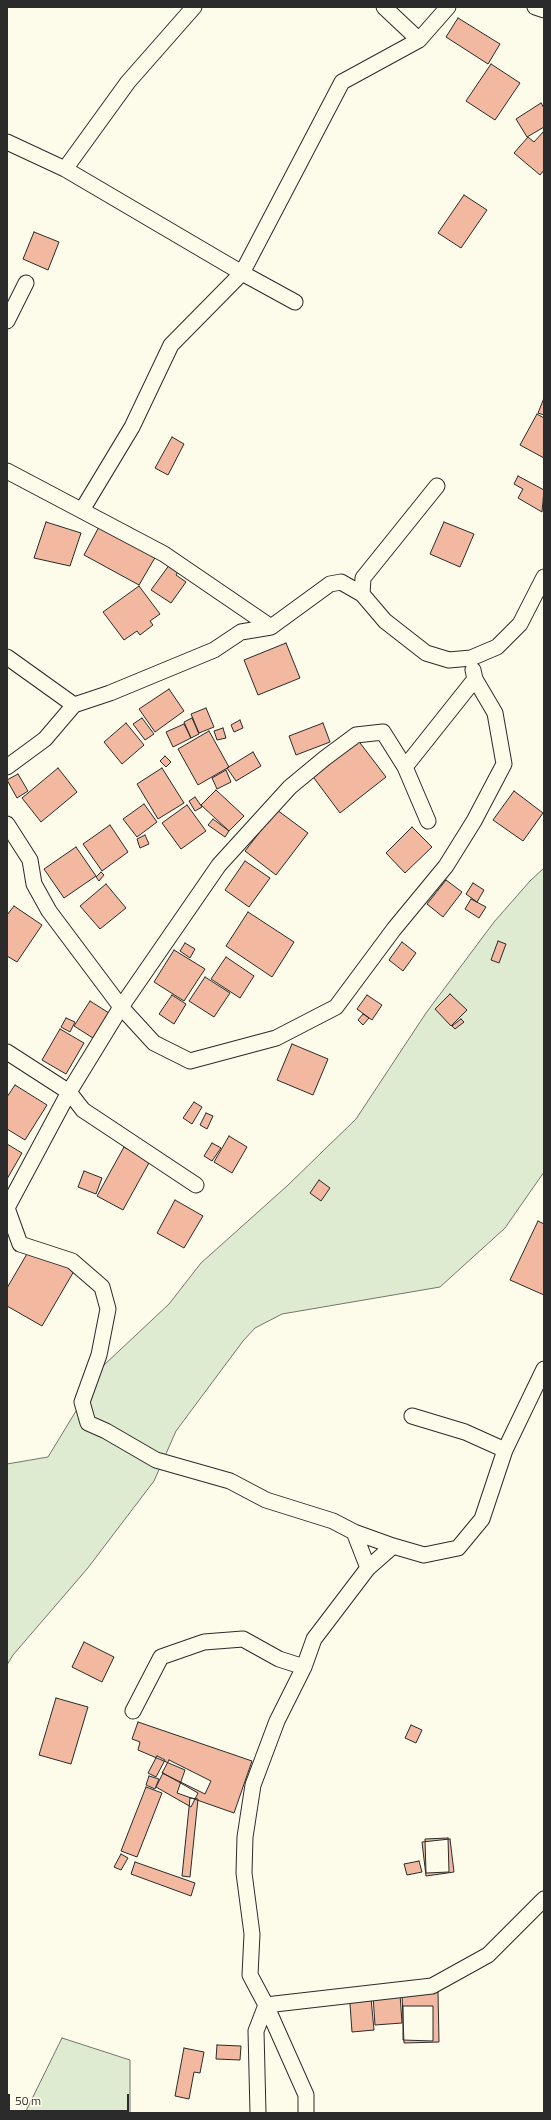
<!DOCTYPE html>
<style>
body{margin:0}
#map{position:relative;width:551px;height:2120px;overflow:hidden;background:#fdfbea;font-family:"Titillium Web",sans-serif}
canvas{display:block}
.frame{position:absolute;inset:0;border:8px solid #2b2b2b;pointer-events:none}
.scale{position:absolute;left:8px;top:2094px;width:121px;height:18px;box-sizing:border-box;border:2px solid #2b2b2b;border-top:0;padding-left:5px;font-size:12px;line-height:14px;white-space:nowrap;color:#2b2b2b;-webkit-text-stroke:3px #fdfbea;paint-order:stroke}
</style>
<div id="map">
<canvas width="551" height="2120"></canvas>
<div class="frame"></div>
<div class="scale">50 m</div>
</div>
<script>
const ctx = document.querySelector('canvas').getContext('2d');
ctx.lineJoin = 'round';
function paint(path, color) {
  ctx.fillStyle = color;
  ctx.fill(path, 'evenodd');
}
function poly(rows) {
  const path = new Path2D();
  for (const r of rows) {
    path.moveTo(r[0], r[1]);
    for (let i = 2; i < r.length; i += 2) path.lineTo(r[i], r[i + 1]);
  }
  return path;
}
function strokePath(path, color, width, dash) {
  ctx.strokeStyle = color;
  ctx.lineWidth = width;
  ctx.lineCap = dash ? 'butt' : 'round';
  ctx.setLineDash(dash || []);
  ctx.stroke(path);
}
const green = poly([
 [544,868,544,1172,505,1228,440,1287,282,1314,255,1328,243,1341,176,1431,154,1481,87,1569,13,1655,7,1665,7,1464,48,1457,104,1365,169,1304,201,1263,287,1186,356,1119,426,1013,494,922,530,881,544,868],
 [62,2038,130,2060,130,2113,25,2113,62,2038]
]);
paint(green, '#deebd1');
strokePath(green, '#74746e', 1);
const building = poly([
 [458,18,500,44,488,64,446,37,458,18],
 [491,64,520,83,495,120,466,101,491,64],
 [541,103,544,108,544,127,527,137,516,119,541,103],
 [544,131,544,170,540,175,514,153,528,137,534,142,544,131],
 [464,195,487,210,461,248,438,233,464,195],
 [34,232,59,242,48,270,23,259,34,232],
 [544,398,544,415,538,413,544,398],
 [537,414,544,418,544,458,520,445,537,414],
 [172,437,184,444,168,475,155,468,172,437],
 [518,476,544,490,542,512,518,498,523,489,514,484,518,476],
 [46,522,81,533,70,566,34,558,46,522],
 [444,522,474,534,460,567,430,554,444,522],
 [100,525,156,556,139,585,84,555,100,525],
 [170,564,179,570,176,575,186,582,171,603,151,590,170,564],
 [139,586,160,614,150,621,153,625,140,635,137,631,124,640,103,612,139,586],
 [286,643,300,678,258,695,244,660,286,643],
 [169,689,184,711,155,732,139,709,169,689],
 [206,708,214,727,199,733,191,714,206,708],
 [142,718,154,734,145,740,133,724,142,718],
 [192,718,199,734,191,738,184,722,192,718],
 [240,720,243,728,234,732,231,725,240,720],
 [126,723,144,745,122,764,104,742,126,723],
 [323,723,330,742,296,755,289,736,323,723],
 [184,724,191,738,173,747,166,732,184,724],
 [223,728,226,738,217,740,214,731,223,728],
 [209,731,229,767,198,785,178,749,209,731],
 [354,735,386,777,340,813,308,770,354,735],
 [253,752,261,766,236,781,227,768,253,752],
 [165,756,171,762,166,767,160,761,165,756],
 [58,768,77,792,41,822,22,798,58,768],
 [162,768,184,803,158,819,137,784,162,768],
 [226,770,231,782,217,789,212,778,226,770],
 [18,774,28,791,17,798,7,780,18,774],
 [216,790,244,816,229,831,201,805,216,790],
 [514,791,543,813,523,841,493,820,514,791],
 [195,797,202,807,195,811,189,801,195,797],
 [144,804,157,822,137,837,123,819,144,804],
 [187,805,206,831,181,849,162,823,187,805],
 [277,810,308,833,276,875,245,851,277,810],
 [213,819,229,831,225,837,208,825,213,819],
 [110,825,128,852,102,871,83,844,110,825],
 [412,827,432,847,405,873,386,853,412,827],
 [145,835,149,844,140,848,137,839,145,835],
 [76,847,96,876,64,898,44,869,76,847],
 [245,861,270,878,249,907,225,890,245,861],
 [101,872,104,875,99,881,96,877,101,872],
 [446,880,462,892,443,917,427,904,446,880],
 [473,883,484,890,477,902,466,894,473,883],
 [106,884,126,908,100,929,80,906,106,884],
 [471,899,486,907,479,918,465,909,471,899],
 [14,906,42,925,17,962,7,956,7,915,14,906],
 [248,912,294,942,272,977,226,946,248,912],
 [498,941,506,944,499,963,491,960,498,941],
 [402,942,416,953,403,971,389,960,402,942],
 [185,943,195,949,190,958,180,951,185,943],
 [174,950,205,969,184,1001,154,982,174,950],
 [226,957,254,976,240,998,211,979,226,957],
 [205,977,230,993,214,1017,189,1001,205,977],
 [450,994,467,1010,451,1026,435,1009,450,994],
 [172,995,186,1004,174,1024,159,1014,172,995],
 [367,995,382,1005,372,1020,357,1009,367,995],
 [90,1001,109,1013,93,1038,74,1026,90,1001],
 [363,1014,369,1018,363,1025,358,1020,363,1014],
 [66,1018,75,1022,70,1032,61,1027,66,1018],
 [461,1019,464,1022,455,1029,452,1026,461,1019],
 [60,1029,84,1043,66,1074,42,1060,60,1029],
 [292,1044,328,1059,313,1095,277,1080,292,1044],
 [15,1085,47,1105,25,1140,7,1129,7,1097,15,1085],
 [194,1102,202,1107,192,1124,183,1118,194,1102],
 [206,1113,213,1116,207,1129,200,1125,206,1113],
 [229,1136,247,1147,232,1173,214,1162,229,1136],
 [212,1143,221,1148,212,1161,204,1156,212,1143],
 [7,1144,22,1153,7,1179,7,1144],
 [124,1147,150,1161,123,1210,97,1196,124,1147],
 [84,1171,102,1178,96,1194,78,1187,84,1171],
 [319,1180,330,1188,321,1201,310,1193,319,1180],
 [175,1200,203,1216,184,1248,157,1233,175,1200],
 [538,1221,544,1224,544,1295,510,1280,538,1221],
 [31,1247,74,1271,42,1326,7,1306,7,1288,31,1247],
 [84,1642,114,1657,102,1682,72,1667,84,1642],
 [56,1698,88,1707,71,1764,39,1755,56,1698],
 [138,1722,252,1761,234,1813,177,1793,185,1770,138,1750,140,1742,132,1739,138,1722],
 [411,1725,422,1730,416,1743,405,1738,411,1725],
 [157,1756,165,1760,156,1777,148,1773,157,1756],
 [169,1760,211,1781,205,1794,162,1773,169,1760],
 [163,1773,198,1793,191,1807,156,1787,163,1773],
 [149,1776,159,1779,155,1789,146,1785,149,1776],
 [146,1787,162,1793,137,1857,121,1851,146,1787],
 [190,1798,198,1799,190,1877,182,1876,190,1798],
 [448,1838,449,1872,426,1873,425,1839,448,1838],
 [450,1839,454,1872,426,1876,422,1842,450,1839],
 [121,1854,128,1858,121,1870,114,1867,121,1854],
 [419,1861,422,1872,407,1875,404,1864,419,1861],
 [135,1862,195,1883,191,1896,131,1874,135,1862],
 [370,1988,374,2030,352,2032,349,1990,370,1988],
 [438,1992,439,2042,404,2043,402,1994,438,1992],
 [400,1994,402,2023,375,2025,373,1996,400,1994],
 [403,2006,433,2006,433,2041,403,2040,403,2006],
 [217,2045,241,2046,240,2060,216,2059,217,2045],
 [184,2048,204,2052,200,2073,194,2072,189,2099,175,2096,184,2048]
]);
paint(building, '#f2b8a0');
strokePath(building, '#2b2b2b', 1);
const street = poly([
 [384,7,419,40,448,7],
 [535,7,544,10],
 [7,142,65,169,242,273,295,302],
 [65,169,128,82,194,7],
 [7,321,26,283],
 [7,471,164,554,271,627],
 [82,510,132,427,171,345,242,273,342,82,419,40],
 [362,594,363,578,437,486],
 [7,657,74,705],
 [7,767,45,739,74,705,110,693,214,650,241,632,271,627,330,584,341,582,362,594,385,621,426,653,449,660,471,658,497,647,520,624,544,577],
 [405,767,475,679,473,670],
 [7,824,30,860,34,884,49,911,121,1007,154,1043,190,1061,276,1038,336,1007,394,929,446,866,474,821,504,764,495,713,475,679],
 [7,1052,69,1092,83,1110,196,1185],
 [7,1208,20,1244,72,1261,102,1287,108,1309,99,1355,82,1402,88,1423,106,1431,156,1460,230,1481,266,1500,333,1521,354,1532,393,1546,424,1555,458,1548,482,1519,505,1450,544,1369],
 [7,1208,69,1092,121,1007,219,865,290,787,325,758,356,735,383,732,405,767,428,821],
 [412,1416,465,1432,505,1450],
 [354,1532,368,1568],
 [393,1546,368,1568,314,1639,304,1667,277,1721,253,1785,245,1837,244,1873,252,1934,250,1975,266,2005,432,1986,488,1955,544,1899],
 [133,1711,161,1657,204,1642,243,1639,279,1659,304,1667],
 [266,2005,306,2095,306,2113],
 [258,2113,256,2031,266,2005]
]);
strokePath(street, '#2b2b2b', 17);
strokePath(street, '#fdfbea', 15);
</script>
